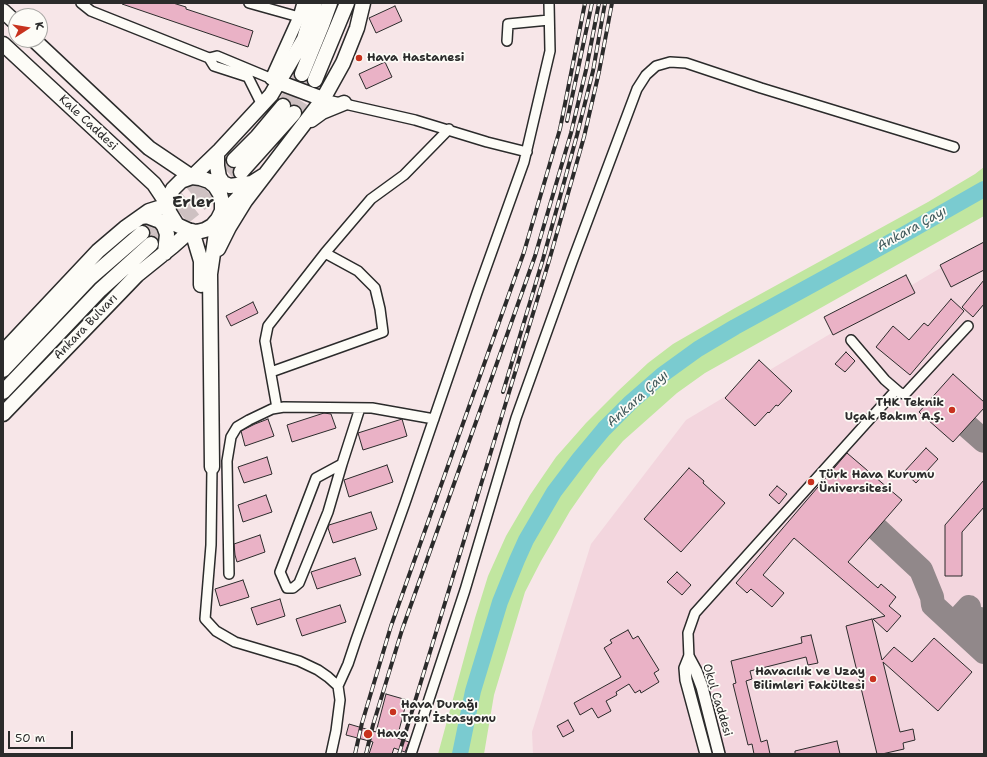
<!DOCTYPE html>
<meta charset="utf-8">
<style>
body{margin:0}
#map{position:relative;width:987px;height:757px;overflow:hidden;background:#f7e6e8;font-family:"Shantell Sans",sans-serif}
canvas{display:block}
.frame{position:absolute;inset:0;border:4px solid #2b2b2b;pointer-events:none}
.north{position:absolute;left:8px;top:8px;width:40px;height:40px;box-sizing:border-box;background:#fdfcf7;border:1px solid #a9a8a5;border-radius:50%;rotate:78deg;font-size:11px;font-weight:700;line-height:16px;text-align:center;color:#2b2b2b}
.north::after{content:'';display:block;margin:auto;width:14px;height:18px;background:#c8321e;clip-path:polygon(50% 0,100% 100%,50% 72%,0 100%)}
.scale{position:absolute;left:8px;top:731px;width:65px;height:18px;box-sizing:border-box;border:2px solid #2b2b2b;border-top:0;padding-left:5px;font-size:12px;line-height:14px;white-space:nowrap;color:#2b2b2b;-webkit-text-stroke:3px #fdfcf7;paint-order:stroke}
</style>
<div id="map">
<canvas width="987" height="757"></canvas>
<div class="frame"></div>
<div class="north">K</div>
<div class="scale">50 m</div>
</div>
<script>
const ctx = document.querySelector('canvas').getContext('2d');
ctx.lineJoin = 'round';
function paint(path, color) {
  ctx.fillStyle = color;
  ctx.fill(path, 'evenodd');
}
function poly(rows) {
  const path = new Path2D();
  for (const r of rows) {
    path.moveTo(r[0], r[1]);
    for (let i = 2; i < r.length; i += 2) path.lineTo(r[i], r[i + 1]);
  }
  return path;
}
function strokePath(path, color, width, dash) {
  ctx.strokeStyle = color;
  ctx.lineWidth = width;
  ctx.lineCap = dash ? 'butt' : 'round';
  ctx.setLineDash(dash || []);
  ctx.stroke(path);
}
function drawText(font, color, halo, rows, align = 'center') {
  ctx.font = font + ' "Shantell Sans",sans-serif';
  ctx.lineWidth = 3.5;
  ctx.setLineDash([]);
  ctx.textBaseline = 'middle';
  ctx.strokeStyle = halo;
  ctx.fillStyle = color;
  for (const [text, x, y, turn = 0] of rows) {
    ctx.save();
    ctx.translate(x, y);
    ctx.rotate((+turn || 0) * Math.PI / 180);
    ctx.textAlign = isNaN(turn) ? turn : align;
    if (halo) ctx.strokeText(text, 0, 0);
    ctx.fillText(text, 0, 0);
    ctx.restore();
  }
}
paint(poly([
 [984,242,984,754,533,754,532,732,591,544,686,420]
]), '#f3d6de');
paint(poly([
 [984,167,984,216,705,373,677,393,623,441,600,468,570,511,541,561,525,592,494,695,484,754,438,754,475,618,488,576,506,536,530,495,556,457,586,423,618,391,648,363,673,344,735,308,928,202,975,174]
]), '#c1e6a0');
strokePath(poly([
 [460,754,473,691,500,602,517,560,526,540,554,492,579,459,604,429,631,402,662,375,698,349,735,327,903,235,984,189]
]), '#7acbd0', 16);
strokePath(poly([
 [967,426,984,441],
 [877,529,921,570,932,597,933,605,984,652],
 [957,627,958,619,969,607],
 [969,638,970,631,981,619]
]), '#91888a', 24);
const building = poly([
 [123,3,173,3,186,7,186,9,253,31,248,47,122,4,123,3],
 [395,6,402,21,376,33,369,18,395,6],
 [385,62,392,77,366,89,359,74,385,62],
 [984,242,984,270,951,287,940,265,984,242],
 [906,275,915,293,833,335,824,317,906,275],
 [984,280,984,304,973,317,962,307,984,280],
 [951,299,964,311,910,375,876,347,893,326,909,340,924,323,928,326,951,299],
 [253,302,258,313,231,326,226,316,253,302],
 [846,352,855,361,845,372,835,364,846,352],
 [759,360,792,391,778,406,776,405,769,413,768,412,755,426,725,398,759,360],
 [953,374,984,402,984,408,953,442,919,412,953,374],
 [324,413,331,414,336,428,292,442,287,425,324,413],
 [268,419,274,436,245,446,241,431,255,424,268,419],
 [402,419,407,436,363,450,358,433,402,419],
 [926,448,938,459,916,483,904,472,926,448],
 [847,453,902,500,848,562,878,588,881,584,896,597,889,606,901,616,887,632,873,619,885,616,794,538,763,575,784,593,772,607,751,589,747,593,736,583,847,453],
 [267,457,272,474,244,483,238,467,267,457],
 [387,465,393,482,349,497,344,480,387,465],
 [689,468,704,481,703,483,725,503,681,552,644,519,689,468],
 [984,480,984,507,962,532,962,576,945,576,945,525,984,480],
 [777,486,787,494,779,504,769,495,777,486],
 [266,495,272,512,243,522,238,505,266,495],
 [371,512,377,529,333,543,328,528,329,525,371,512],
 [260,535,265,552,237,562,235,555,234,544,260,535],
 [355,558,361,575,317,589,311,572,355,558],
 [677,572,691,585,682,595,667,582,677,572],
 [243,580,249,597,220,606,215,589,243,580],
 [280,599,285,616,257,625,251,608,280,599],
 [340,605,346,622,302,636,296,619,340,605],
 [872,619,882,660,894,647,912,662,934,638,972,672,938,711,883,662,900,732,913,729,915,740,903,743,904,749,882,754,877,754,846,626,872,619],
 [628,630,633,639,638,636,659,670,654,673,659,682,641,693,640,690,635,693,629,684,616,692,617,695,606,701,611,711,598,718,592,708,580,715,574,703,621,677,604,648,612,643,610,640,628,630],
 [811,635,818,663,808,665,806,657,750,671,752,679,746,681,761,742,767,740,770,754,754,754,752,744,748,745,733,684,736,683,731,661,802,643,801,637,811,635],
 [386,694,407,700,397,738,409,742,405,752,394,748,392,754,369,754,373,742,346,735,349,724,376,732,386,694],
 [568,720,574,731,563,737,557,726,568,720],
 [837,741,840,754,795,754,795,751,837,741]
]);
paint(building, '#eab2c6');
strokePath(building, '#2b2b2b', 1);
strokePath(poly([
 [283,106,302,74],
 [294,113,315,80],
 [142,233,234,160],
 [151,244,241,172]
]), '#cec1c2', 14, [14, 7]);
const minor = poly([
 [81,3,91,11,209,58,217,56,277,81],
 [249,3,299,17],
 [507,41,508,24,549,20],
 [209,58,214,66,248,77,262,105],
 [323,99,415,120,487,142,527,152],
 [851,340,885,380,900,393,905,394,968,326],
 [271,372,383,332,380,309,375,288,358,271,325,253],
 [277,408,265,341,268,326,325,253,371,199,404,175,449,129],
 [342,464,316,478,280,572,287,588,293,588,299,583,328,512,342,464,360,408],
 [212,467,211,545,205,619,216,631,235,642,299,661,318,670,328,677,338,686,340,700,336,731,331,754],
 [229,574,227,461,231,437,237,427,249,420,272,409,284,407,372,408,434,419],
 [689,658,688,633,695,613,896,390],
 [338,686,348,664,356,640,405,503,477,293,524,162,550,51,549,3],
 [411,754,465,590,516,418,572,262,637,89,646,75,656,66,670,62,686,63,761,88,954,147]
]);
const tertiary = poly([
 [271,79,299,17,303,3],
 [689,658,696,671,702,687,719,754],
 [689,658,685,668,686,680,706,754]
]);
const primary = poly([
 [3,11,16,23],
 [34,40,149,148,192,177],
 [3,44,154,184,168,205],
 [302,74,322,25,330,3],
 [315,80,347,3],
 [278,82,323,99],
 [311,120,322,112,344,103],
 [217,153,217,166,219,177,223,183,230,186,252,183],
 [234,160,257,137,283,106],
 [241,172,294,113],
 [192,177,220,150,271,95,304,39,315,3],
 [141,217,147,216,152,218,160,221,164,226,167,234,165,253],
 [192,231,201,261,201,285],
 [218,249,229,227,245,201,323,99,343,63,357,28,363,3],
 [3,352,98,251,125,228,149,211,168,205],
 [3,370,90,278,142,233],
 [3,392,100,290,151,244],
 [3,414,137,275,173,246,190,231],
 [212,467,210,274,218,219,222,211,222,202,220,194,215,186,209,181,200,178,192,177,181,181,173,189,168,199,169,212,177,225,190,231,197,232,205,230,212,226,218,219,252,183,263,176]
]);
strokePath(minor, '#2b2b2b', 12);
strokePath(tertiary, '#2b2b2b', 14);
strokePath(primary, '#2b2b2b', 17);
strokePath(minor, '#fdfcf7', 9);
strokePath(tertiary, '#fdfcf7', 11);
strokePath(primary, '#fdfcf7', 14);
const rail = poly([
 [567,121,592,3],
 [503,392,543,259,577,135,593,71,605,3],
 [355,754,362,723,391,626,524,252,560,129,585,3],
 [366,754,373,725,402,630,535,256,571,133,586,70,599,3],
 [399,754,549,261,584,137,599,72,612,3]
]);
strokePath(rail, '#2b2b2b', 4);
strokePath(rail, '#fdfcf7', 2.5, [8]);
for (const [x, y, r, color] of [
 [359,58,4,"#c8321e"],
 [952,410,4,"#c8321e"],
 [811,482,4,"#c8321e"],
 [873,679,4,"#c8321e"],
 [393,712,4,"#c8321e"],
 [368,734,5,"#c8321e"]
]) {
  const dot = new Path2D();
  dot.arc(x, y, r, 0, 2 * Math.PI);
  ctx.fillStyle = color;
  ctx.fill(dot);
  strokePath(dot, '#fdfcf7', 1.5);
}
drawText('bold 12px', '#2b2b2b', '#fdfcf7', [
 ["Hava Hastanesi",367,58],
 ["THK Teknik",944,403,"right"],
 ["Uçak Bakım A.Ş.",944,417,"right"],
 ["Türk Hava Kurumu",819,475],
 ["Üniversitesi",819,489],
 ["Havacılık ve Uzay",865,672,"right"],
 ["Bilimleri Fakültesi",865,686,"right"],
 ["Hava Durağı",401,705],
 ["Tren İstasyonu",401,719],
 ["Hava",377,734]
], 'left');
drawText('12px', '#2b2b2b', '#fdfcf7', [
 ["Kale Caddesi",88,123,43],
 ["Ankara Bulvarı",86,327,-46],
 ["Okul Caddesi",717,700,73]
]);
drawText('italic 13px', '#435b5d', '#fdfcf7', [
 ["Ankara Çayı",912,229,-29],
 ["Ankara Çayı",638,399,-42]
]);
drawText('bold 16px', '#2b2b2b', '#fdfcf7', [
 ["Erler",193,203]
]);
</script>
